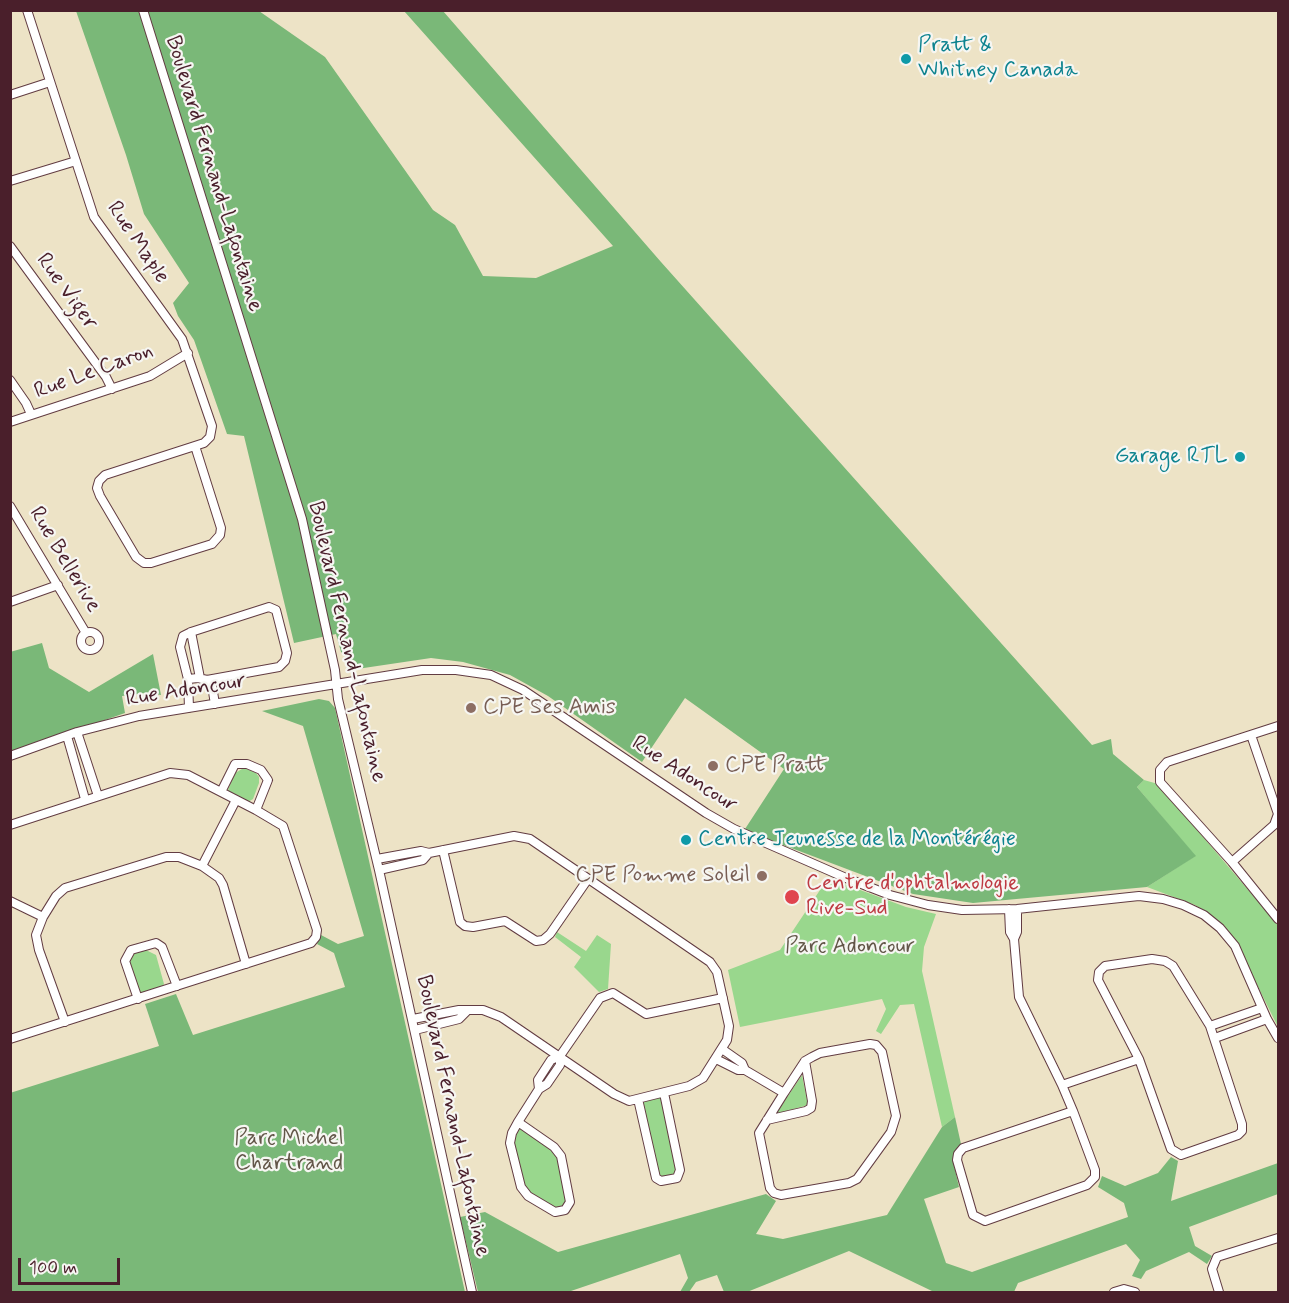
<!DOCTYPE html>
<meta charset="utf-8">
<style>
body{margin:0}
#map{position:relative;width:1289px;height:1303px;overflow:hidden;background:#ede3c6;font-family:Mynerve,sans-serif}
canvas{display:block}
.frame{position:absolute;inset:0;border:12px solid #4a1f2b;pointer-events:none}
.scale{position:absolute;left:18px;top:1258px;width:102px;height:27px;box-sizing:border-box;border:3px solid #4a1f2b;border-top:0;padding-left:8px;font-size:18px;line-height:21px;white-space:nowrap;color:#4a1f2b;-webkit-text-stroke:4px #f6f6f2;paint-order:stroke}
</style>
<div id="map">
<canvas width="1289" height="1303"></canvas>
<div class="frame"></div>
<div class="scale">100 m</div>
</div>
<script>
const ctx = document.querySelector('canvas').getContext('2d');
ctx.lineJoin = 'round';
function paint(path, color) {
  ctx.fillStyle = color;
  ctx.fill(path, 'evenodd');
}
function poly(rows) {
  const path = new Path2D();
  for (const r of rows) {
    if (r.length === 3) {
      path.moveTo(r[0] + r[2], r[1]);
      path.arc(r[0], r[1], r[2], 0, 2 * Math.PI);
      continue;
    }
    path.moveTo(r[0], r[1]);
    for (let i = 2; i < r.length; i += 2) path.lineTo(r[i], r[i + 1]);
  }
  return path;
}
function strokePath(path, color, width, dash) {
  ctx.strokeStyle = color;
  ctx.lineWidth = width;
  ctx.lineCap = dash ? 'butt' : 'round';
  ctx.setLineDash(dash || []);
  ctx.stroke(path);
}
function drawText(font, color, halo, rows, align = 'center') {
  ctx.font = font + ' Mynerve,sans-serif';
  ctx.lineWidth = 4.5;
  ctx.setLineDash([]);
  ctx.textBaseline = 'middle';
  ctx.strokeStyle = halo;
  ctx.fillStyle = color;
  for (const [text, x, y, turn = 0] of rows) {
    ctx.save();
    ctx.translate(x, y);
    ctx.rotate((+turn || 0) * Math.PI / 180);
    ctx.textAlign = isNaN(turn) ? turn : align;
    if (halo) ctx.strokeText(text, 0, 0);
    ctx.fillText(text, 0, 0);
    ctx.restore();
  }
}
paint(poly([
 [242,769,247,769,256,773,259,777,259,783,253,799,248,802,232,796,228,790,235,773],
 [1144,780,1158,784,1278,925,1278,1027,1235,941,1225,927,1195,905,1147,887,1195,856,1137,787],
 [828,878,906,907,936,914,924,947,922,971,955,1117,942,1127,914,1004,900,1005,881,1034,876,1031,886,1009,882,999,740,1027,728,970,780,950],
 [557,932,586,951,597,935,611,944,608,989,599,992,574,967,581,957,555,937],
 [146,950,156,955,164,984,162,987,142,994,139,992,129,963,133,954],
 [802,1075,808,1105,776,1114],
 [664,1093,680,1170,677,1178,656,1178,638,1099],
 [518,1122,561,1156,570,1202,555,1212,521,1187,512,1133]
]), '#99d78d');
paint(poly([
 [76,11,259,11,325,57,433,210,455,225,483,276,536,278,613,246,404,11,443,11,661,262,1092,745,1111,739,1113,754,1144,780,1137,787,1196,856,1147,887,973,903,913,894,770,840,745,829,784,769,685,698,642,762,548,696,510,675,463,662,431,658,357,669,341,652,336,634,294,643,244,436,227,434,194,340,178,316,173,303,189,283,144,214,126,155],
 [42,643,49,668,89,692,153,654,161,695,146,693,122,696,125,713,11,753,10,652],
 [319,699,329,701,335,708,465,1292,11,1292,10,1093,159,1046,145,1004,176,994,193,1035,345,987,334,953,317,944,321,935,338,944,364,936,303,726,262,711],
 [955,1117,961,1144,953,1161,959,1187,924,1199,946,1263,972,1272,1128,1217,1124,1203,1098,1187,1102,1176,1125,1186,1158,1173,1171,1157,1178,1161,1171,1201,1278,1163,1278,1194,1189,1227,1195,1246,1212,1256,1207,1264,1189,1252,1146,1271,1141,1279,1132,1276,1140,1260,1126,1244,1018,1283,1014,1292,934,1292,849,1251,747,1292,724,1292,717,1275,696,1282,689,1292,680,1292,688,1278,680,1254,568,1292,478,1292,460,1217,485,1212,558,1252,766,1194,776,1201,756,1234,783,1239,887,1215,942,1127]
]), '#7ab878');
const minor = poly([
 [27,10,94,217,182,339,212,426,210,437,204,443,105,475,99,481,97,488,100,496,136,557,144,563,151,563,212,544,220,535,221,528,195,446],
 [143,10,302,519,335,670,338,699,379,870,472,1292],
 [10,95,50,82],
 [10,181,76,161],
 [10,246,106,377,112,389],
 [10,380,26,403,31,414],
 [10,422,150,376,188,353],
 [10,506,86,633],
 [10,602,58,585],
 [90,641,9],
 [191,632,200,678],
 [188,679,198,678,207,680,279,667,285,661,287,653,276,610,269,607,191,632,183,636,180,647,188,679,189,708],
 [211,680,215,704],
 [1278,726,1167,762,1160,770,1160,782,1232,862,1278,919],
 [77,732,98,796],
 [67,736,85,799],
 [10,756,77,732,139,716,422,670,456,670,491,675,523,690,706,813,734,829,846,878,890,895,928,905,962,910,1017,909,1139,896,1163,899,1183,905,1204,915,1220,928,1235,946,1267,1019,1278,1038],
 [221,792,235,764,247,764,261,770,268,780,256,810],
 [10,825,170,773,188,775,256,810,283,826,317,930,316,937,311,943,10,1039],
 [443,850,460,922,465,926,473,927,505,921,536,941,543,940,550,934,588,879],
 [377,859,421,851,429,853,514,836,530,839,710,962,717,972,729,1026,727,1040,703,1078,689,1086,629,1101,614,1094,501,1017,483,1010,459,1010,413,1019],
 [1232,862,1274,825,1278,814,1251,735],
 [202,866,236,800],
 [379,870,423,860,429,853],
 [10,901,43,917],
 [1009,909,1010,932,1014,939],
 [1017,909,1017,932,1014,939,1019,997,1062,1085,1073,1111,1095,1170,1095,1177,1087,1185,985,1221,973,1215,957,1160,958,1154,963,1148,1073,1111],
 [1152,959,1165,961,1173,966,1210,1026,1242,1124,1242,1131,1238,1135,1181,1155,1171,1149,1139,1059,1098,980,1099,972,1105,966,1152,959],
 [138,999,125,961,131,950,156,943,162,947,177,986],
 [65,1022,39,950,36,935,43,917,56,896,65,888,166,857,179,857,202,866,219,878,223,885,246,964],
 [1210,1026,1262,1008],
 [415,1030,459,1019,466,1012],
 [1215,1038,1267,1019],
 [870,1044,876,1045,882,1052,896,1116,891,1132,857,1179,849,1183,781,1195,774,1193,770,1188,759,1133,784,1093,805,1061,812,1057,820,1053,870,1044],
 [716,1059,738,1070,745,1070,742,1063,722,1049],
 [745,1070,784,1093],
 [1062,1085,1139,1059],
 [539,1089,538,1080,551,1060,560,1056,600,998,613,993,646,1014,723,998],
 [638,1099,656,1178,661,1181,677,1178,680,1170,664,1093],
 [767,1120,806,1111,811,1108,812,1101,805,1061],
 [518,1122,554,1147,561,1156,570,1202,565,1210,555,1212,528,1196,521,1187,510,1143,512,1133,518,1122],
 [518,1122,539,1089,547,1084,560,1065,560,1056],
 [1114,1292,1124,1289,1135,1292],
 [1219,1292,1212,1269,1217,1257,1278,1238]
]);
strokePath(minor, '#623c42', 10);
strokePath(minor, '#fff', 8);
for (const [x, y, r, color] of [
 [906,59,6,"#0f9aa8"],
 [1240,457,6,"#0f9aa8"],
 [471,708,6,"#8d6e63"],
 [713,766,6,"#8d6e63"],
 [686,840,6,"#0f9aa8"],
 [762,876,6,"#8d6e63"],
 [792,897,8,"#e0444e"]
]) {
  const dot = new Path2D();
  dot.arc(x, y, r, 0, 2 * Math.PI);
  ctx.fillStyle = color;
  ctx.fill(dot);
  strokePath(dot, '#f6f6f2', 2);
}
drawText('22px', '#0d838f', '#f6f6f2', [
 ["Pratt &",918,46],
 ["Whitney Canada",918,71],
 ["Garage RTL",1228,457,"right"],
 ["Centre Jeunesse de la Montérégie",698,840]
], 'left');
drawText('22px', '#4a1f2b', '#f6f6f2', [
 ["Boulevard Fernand-Lafontaine",213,174,73],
 ["Rue Maple",137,243,56],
 ["Rue Viger",66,292,54],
 ["Rue Le Caron",94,372,-20],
 ["Rue Bellerive",64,560,59],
 ["Boulevard Fernand-Lafontaine",346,642,77],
 ["Rue Adoncour",186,691,-9],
 ["Rue Adoncour",684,775,33],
 ["Boulevard Fernand-Lafontaine",452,1116,78]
]);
drawText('22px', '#785e54', '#f6f6f2', [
 ["CPE Ses Amis",483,708],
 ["CPE Pratt",725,766],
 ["CPE Pomme Soleil",750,876,"right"]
], 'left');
drawText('22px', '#be3a42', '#f6f6f2', [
 ["Centre d'ophtalmologie",806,884],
 ["Rive-Sud",806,909]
], 'left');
drawText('22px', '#625648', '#f6f6f2', [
 ["Parc Adoncour",850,947],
 ["Parc Michel",289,1139],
 ["Chartrand",289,1164]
]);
</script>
